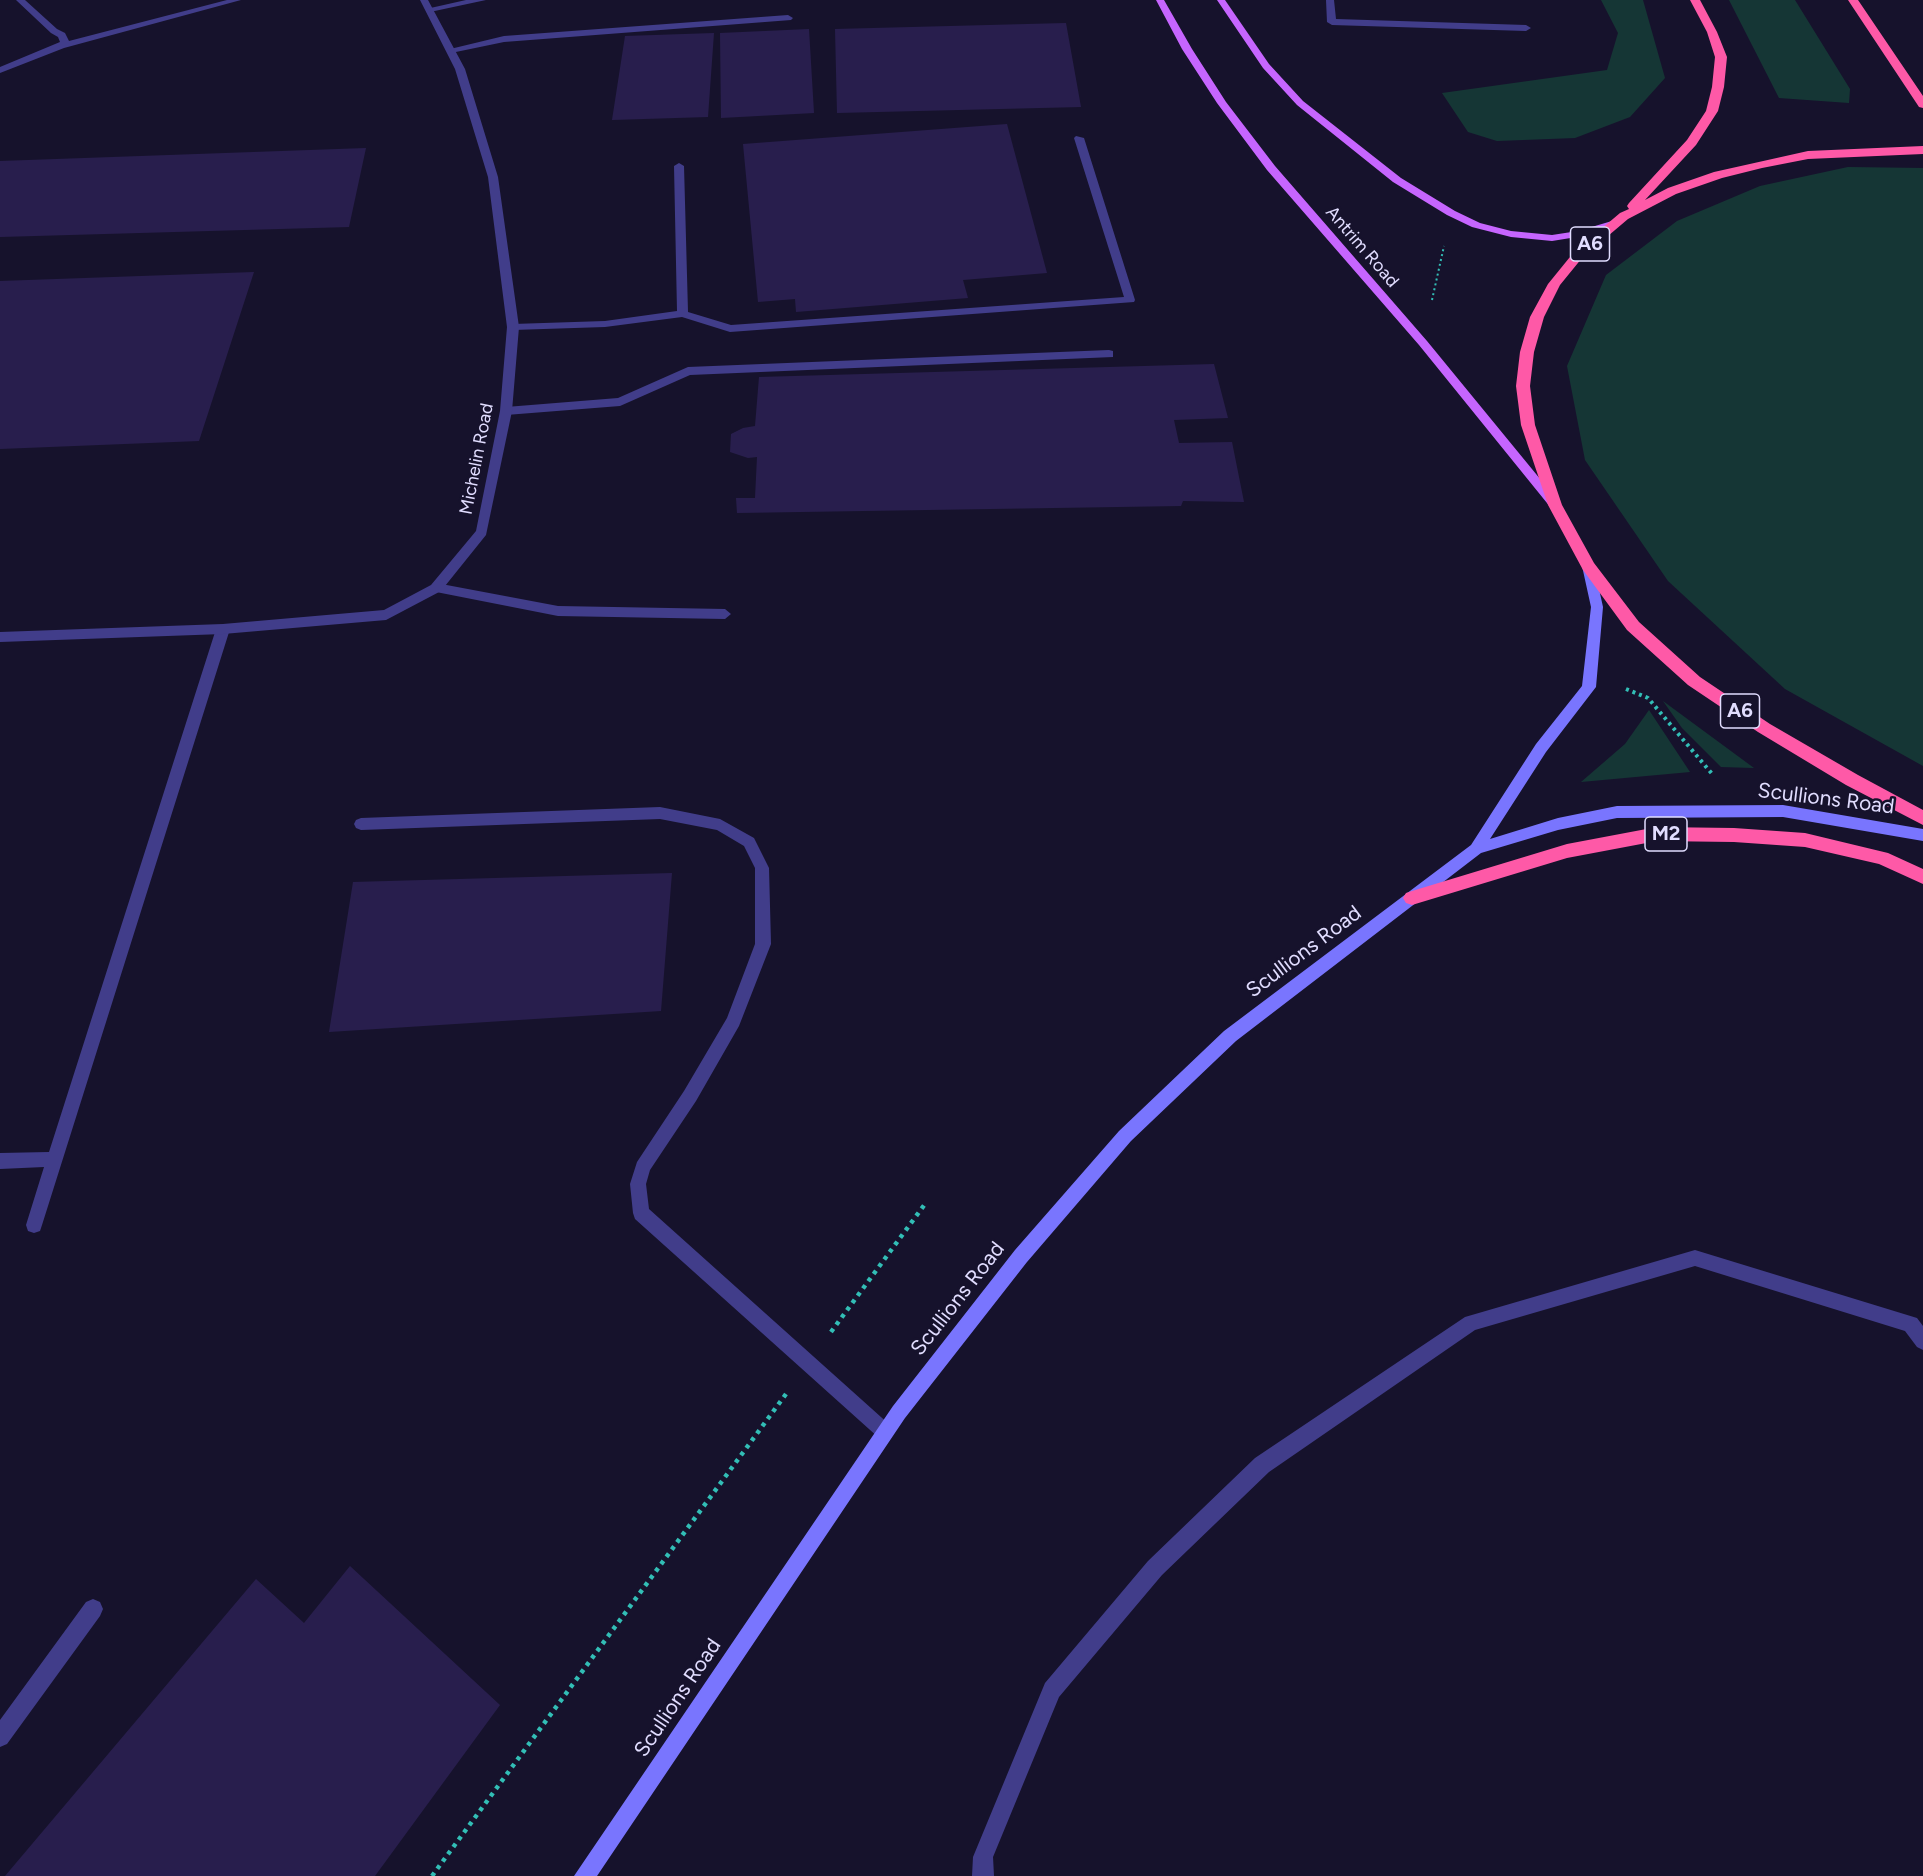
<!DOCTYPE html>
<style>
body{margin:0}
canvas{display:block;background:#16122c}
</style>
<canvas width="1923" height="1876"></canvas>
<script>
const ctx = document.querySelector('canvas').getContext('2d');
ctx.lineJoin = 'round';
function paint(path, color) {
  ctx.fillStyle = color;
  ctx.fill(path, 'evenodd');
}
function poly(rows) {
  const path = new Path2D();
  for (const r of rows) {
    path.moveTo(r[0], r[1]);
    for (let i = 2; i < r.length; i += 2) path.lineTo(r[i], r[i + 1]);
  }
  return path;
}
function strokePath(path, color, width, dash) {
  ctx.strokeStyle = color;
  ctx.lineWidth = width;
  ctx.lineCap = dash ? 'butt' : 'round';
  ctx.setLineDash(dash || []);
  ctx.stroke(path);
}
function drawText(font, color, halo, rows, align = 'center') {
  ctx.font = font + ' Figtree,sans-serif';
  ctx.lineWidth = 5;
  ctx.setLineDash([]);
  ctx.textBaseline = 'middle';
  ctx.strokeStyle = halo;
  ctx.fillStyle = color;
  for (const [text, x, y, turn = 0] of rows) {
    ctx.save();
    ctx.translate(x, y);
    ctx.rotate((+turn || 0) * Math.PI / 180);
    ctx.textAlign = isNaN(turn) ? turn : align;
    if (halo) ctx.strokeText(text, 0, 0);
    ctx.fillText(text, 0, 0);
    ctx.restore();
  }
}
paint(poly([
 [1601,0,1643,0,1665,78,1630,117,1575,138,1497,141,1468,132,1442,93,1607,70,1618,33],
 [1729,0,1795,0,1850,89,1849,103,1779,98],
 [1848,167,1923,168,1923,766,1785,689,1668,581,1585,460,1567,366,1606,275,1677,221,1760,186],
 [1663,701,1754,768,1721,767,1682,728],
 [1649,710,1690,772,1581,782,1625,744]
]), '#153635');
paint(poly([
 [1066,23,1081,107,837,113,835,29],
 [809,29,814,113,721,118,720,33],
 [714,33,708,117,612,120,625,36],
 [1007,124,1047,273,963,280,968,298,796,312,795,299,758,302,743,144],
 [366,148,349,227,0,237,0,161],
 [254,272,199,441,0,449,0,281],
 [1214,364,1228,418,1174,420,1179,443,1232,442,1244,502,1183,501,1181,506,737,513,736,498,755,498,757,457,748,458,730,452,731,434,743,428,755,426,759,377],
 [672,873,661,1011,329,1032,353,882],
 [350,1566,500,1705,375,1876,5,1876,256,1579,304,1623]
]), '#281e4d');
strokePath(poly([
 [1432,300,1444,246]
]), '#32beb6', 2, [2, 3]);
strokePath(poly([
 [1626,689,1648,698,1713,775]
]), '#32beb6', 4, [3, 4]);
strokePath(poly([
 [831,1332,925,1204],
 [432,1876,786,1394]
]), '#32beb6', 4.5, [4, 5]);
paint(poly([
 [16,0,25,0,57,29,65,33,69,41,227,0,241,0,64,48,0,73,0,67,60,42,58,37,51,33,16,0],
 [466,0,486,0,430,12,426,9,466,0],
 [1326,0,1334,0,1336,19,1526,25,1531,28,1526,31,1332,25,1327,22,1326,0],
 [788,15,793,18,791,20,504,42,451,53,446,50,504,36,788,15],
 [1076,136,1084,138,1135,300,1134,302,730,332,682,317,605,327,513,330,507,327,513,324,605,321,677,311,674,166,679,163,684,166,688,312,731,325,1124,297,1074,138,1076,136],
 [1109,350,1113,351,1113,357,690,375,620,406,506,415,500,411,506,407,618,398,688,367,1109,350],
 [436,583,558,606,725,609,731,614,725,619,558,616,431,591,430,588,436,583],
 [223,624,230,629,42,1225,40,1231,34,1233,28,1231,26,1225,44,1167,0,1169,0,1153,49,1152,216,629,223,624],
 [660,807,720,819,754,838,769,868,771,944,739,1026,696,1101,650,1170,646,1184,649,1209,891,1426,894,1432,891,1438,885,1441,879,1438,635,1219,633,1213,630,1184,637,1162,684,1091,727,1018,755,944,755,868,744,846,717,830,660,819,361,830,356,828,354,824,356,820,361,818,660,807],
 [1695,1250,1917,1318,1923,1326,1923,1350,1917,1347,1905,1331,1695,1266,1475,1330,1269,1472,1162,1575,1059,1697,993,1857,994,1876,972,1876,973,1857,1045,1683,1148,1561,1255,1458,1465,1317,1695,1250],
 [93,1599,100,1602,103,1609,100,1616,7,1744,0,1747,0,1720,86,1602,93,1599]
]), '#413d8a');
paint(poly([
 [420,0,428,0,465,69,498,177,519,327,512,411,486,535,441,591,386,620,223,634,0,642,0,632,223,624,384,610,431,585,476,531,500,411,507,327,488,177,455,69,420,0]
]), '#413d8a');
paint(poly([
 [1588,562,1594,566,1603,607,1596,687,1546,752,1490,839,1558,818,1617,806,1783,805,1923,829,1923,841,1783,817,1617,818,1558,830,1481,853,1236,1041,1131,1141,1027,1262,905,1418,597,1876,574,1876,893,1406,1015,1250,1119,1131,1224,1031,1471,845,1536,744,1582,686,1591,607,1582,566,1588,562]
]), '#7975fe');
paint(poly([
 [1156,0,1164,0,1192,49,1226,102,1275,166,1427,341,1559,502,1559,508,1551,508,1419,345,1267,170,1217,103,1182,49,1156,0],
 [1217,0,1225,0,1269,64,1303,101,1401,178,1455,211,1480,223,1511,231,1552,235,1578,231,1612,221,1617,224,1583,236,1552,241,1511,237,1472,227,1447,215,1393,182,1297,105,1263,68,1217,0]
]), '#c665fe');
paint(poly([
 [1690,0,1700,0,1717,32,1727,57,1724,87,1718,111,1696,145,1645,200,1668,188,1714,172,1808,151,1923,146,1923,154,1808,159,1762,168,1722,178,1676,194,1628,219,1582,258,1560,285,1544,317,1534,352,1530,386,1535,425,1562,505,1594,563,1639,622,1700,677,1770,724,1858,775,1923,810,1923,825,1846,785,1758,732,1688,685,1627,630,1583,570,1548,505,1521,425,1516,386,1520,352,1530,317,1548,284,1574,252,1620,213,1629,209,1627,206,1629,203,1687,140,1706,111,1712,87,1715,57,1707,32,1690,0],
 [1848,0,1858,0,1923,96,1923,108,1919,107,1848,0],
 [1657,827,1734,828,1805,833,1888,853,1923,869,1923,884,1879,864,1805,847,1734,842,1657,841,1567,858,1412,905,1406,903,1403,898,1406,893,1412,891,1567,844,1657,827]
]), '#fe59a7');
drawText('18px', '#e1ddff', '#16122c', [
 ["Antrim Road",1362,247,49],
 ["Michelin Road",477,459,-79]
]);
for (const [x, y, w] of [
 [1590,244,39],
 [1740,711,39],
 [1666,834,42]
]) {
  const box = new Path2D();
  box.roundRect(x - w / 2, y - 17, w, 34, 4.5);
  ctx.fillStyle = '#16122c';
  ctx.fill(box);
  strokePath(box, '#e1ddff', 1.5);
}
drawText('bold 20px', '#e1ddff', null, [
 ["A6",1590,244],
 ["A6",1740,711],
 ["M2",1666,834]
]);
drawText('21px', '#e1ddff', '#16122c', [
 ["Scullions Road",1826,799,7],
 ["Scullions Road",1304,952,-37],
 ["Scullions Road",958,1299,-52],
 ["Scullions Road",678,1698,-56]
]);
</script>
